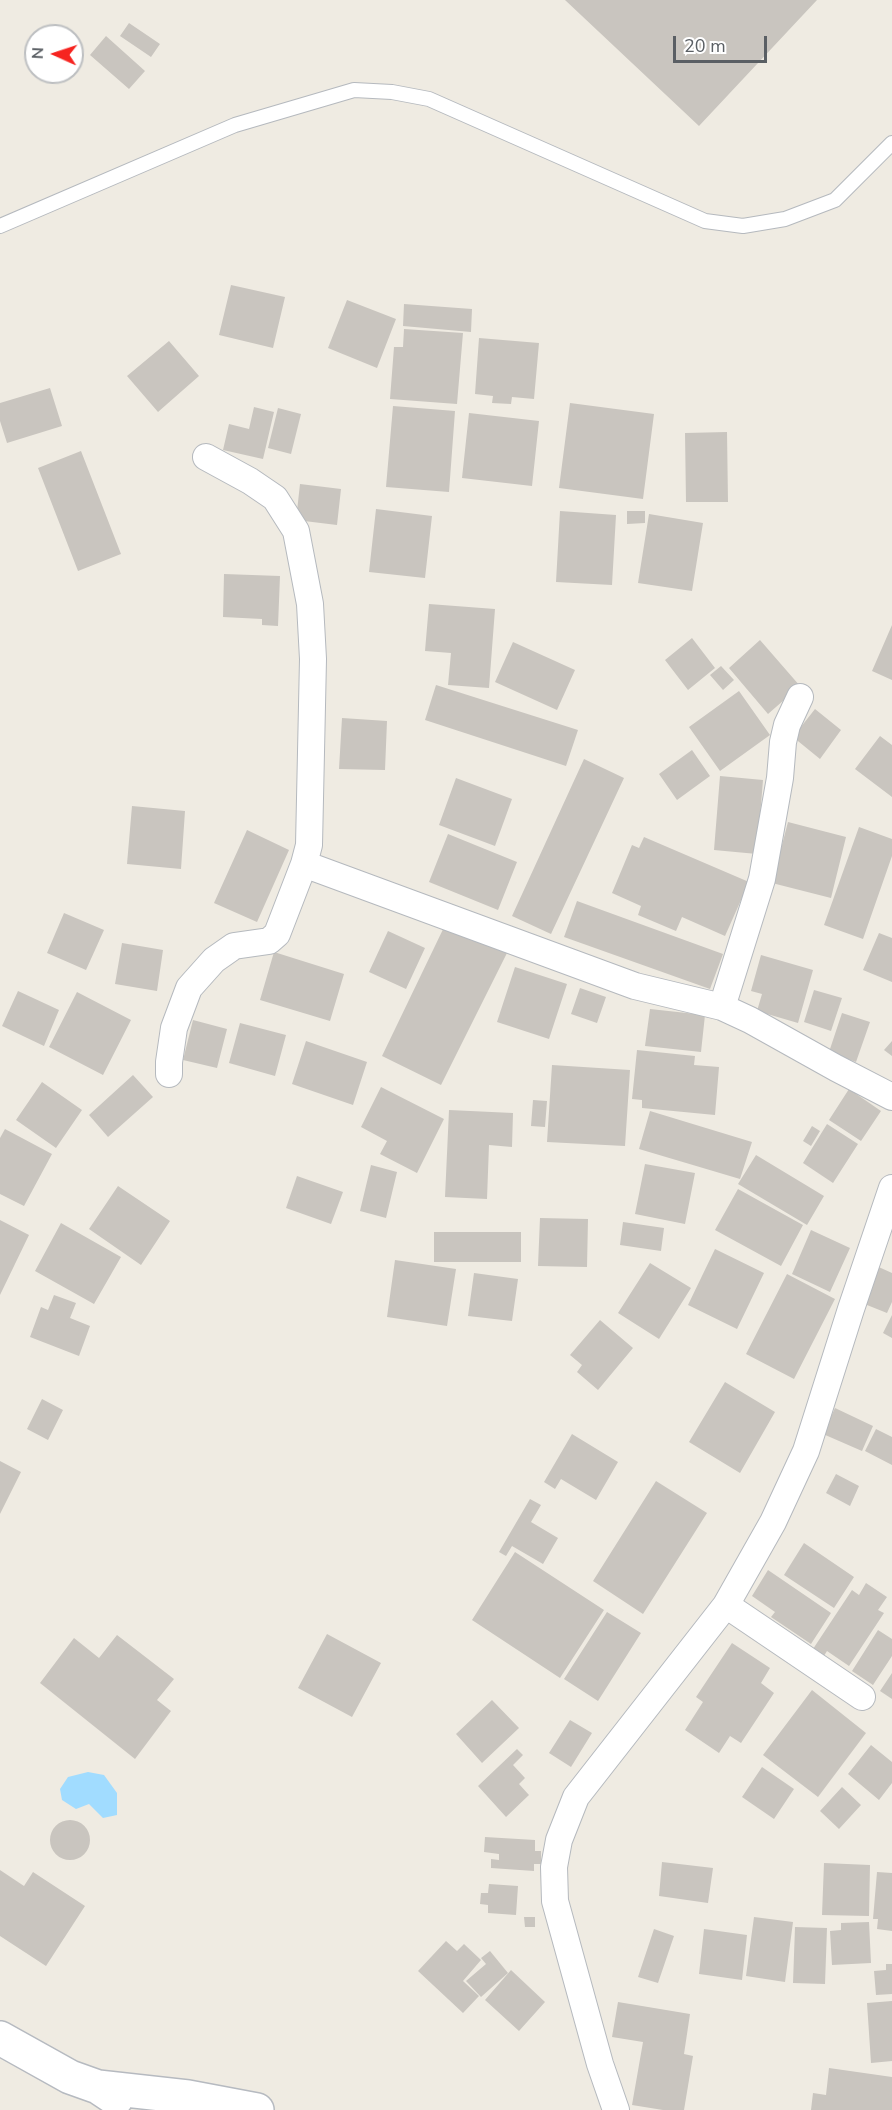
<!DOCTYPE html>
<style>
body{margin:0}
#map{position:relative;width:892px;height:2110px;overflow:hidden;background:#efebe2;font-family:"Nunito Sans",sans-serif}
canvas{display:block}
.north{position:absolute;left:24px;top:24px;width:60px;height:60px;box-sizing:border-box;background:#fff;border:2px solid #bdbfc1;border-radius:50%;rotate:273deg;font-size:16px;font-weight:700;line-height:24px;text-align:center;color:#5a5f64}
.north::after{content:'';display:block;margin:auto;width:21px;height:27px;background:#f62420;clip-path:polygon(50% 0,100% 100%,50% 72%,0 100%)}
.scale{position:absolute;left:673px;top:36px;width:94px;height:27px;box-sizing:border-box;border:3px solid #5a5f64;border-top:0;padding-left:8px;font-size:18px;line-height:21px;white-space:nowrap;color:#5a5f64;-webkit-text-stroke:4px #fff;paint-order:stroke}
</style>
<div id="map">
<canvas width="892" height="2110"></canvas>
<div class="north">N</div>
<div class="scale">20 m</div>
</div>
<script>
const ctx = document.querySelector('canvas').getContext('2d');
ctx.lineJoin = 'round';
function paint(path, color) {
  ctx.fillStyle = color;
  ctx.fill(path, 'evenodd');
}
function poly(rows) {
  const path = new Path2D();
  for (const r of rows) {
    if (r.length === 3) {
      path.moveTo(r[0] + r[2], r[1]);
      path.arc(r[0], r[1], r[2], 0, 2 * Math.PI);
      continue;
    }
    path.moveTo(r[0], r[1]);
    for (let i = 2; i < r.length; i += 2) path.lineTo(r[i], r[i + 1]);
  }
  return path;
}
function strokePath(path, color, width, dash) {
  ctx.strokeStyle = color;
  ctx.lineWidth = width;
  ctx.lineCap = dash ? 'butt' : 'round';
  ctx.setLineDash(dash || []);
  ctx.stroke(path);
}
paint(poly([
 [88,1772,104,1775,117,1793,117,1815,103,1818,89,1804,76,1809,62,1800,60,1789,68,1777]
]), '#a1dcff');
paint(poly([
 [565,0,817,0,699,126],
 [129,23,160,44,151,57,120,36],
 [106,36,145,71,129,89,90,55],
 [231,285,285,297,273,348,219,335],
 [347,300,396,319,377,368,328,348],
 [404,304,472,309,471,332,403,326],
 [404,329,463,333,457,404,390,399,394,347,403,347],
 [479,338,539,343,534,399,512,397,511,404,492,403,493,396,475,394],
 [169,341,199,376,158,412,127,376],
 [50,388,62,426,7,443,0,421,0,403],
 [570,403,654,414,643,499,559,488],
 [393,406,455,411,449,492,386,487],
 [254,407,274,412,263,459,223,450,229,424,249,429],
 [278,408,301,414,291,454,268,448],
 [469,413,539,421,532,486,462,478],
 [727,432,728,502,686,502,685,433],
 [81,451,121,554,78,571,38,468],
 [300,484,341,489,337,525,296,520],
 [376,509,432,516,425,578,369,572],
 [560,511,616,515,612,585,556,582],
 [627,511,645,511,645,523,627,524],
 [649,514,703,523,692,591,638,583],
 [224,574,280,576,278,626,262,625,262,619,223,617],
 [429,604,495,609,489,688,448,685,451,653,425,651],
 [892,625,892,680,872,671],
 [692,638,715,668,688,690,665,660],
 [760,640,800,686,768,714,729,668],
 [513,642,575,670,557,710,495,682],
 [721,666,734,680,723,690,710,675],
 [436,685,578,730,566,766,425,720],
 [739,691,770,735,720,771,689,727],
 [815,709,841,730,820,759,793,737],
 [342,718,387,721,385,770,339,769],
 [880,736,892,745,892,797,855,769],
 [692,750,710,776,677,800,659,774],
 [584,759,624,778,551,934,512,916],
 [720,776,763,780,757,854,714,850],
 [456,778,512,799,495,846,439,825],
 [132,806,185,811,181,869,127,864],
 [788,822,846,837,831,898,772,883],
 [859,827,892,839,892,856,863,939,824,925],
 [247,830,289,850,257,922,214,903],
 [448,834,517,862,498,910,429,882],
 [644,837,749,882,725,936,682,917,676,931,638,915,641,906,612,893,632,845,639,848],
 [577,901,723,954,710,989,564,937],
 [64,913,104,930,86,970,47,953],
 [447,921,508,951,441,1085,382,1056],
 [388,931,425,948,406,989,369,972],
 [879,933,892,938,892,982,863,970],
 [122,943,163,950,157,991,115,984],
 [274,952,344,974,330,1021,260,1000],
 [761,955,813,970,798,1023,757,1011,762,994,751,991],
 [515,967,567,984,549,1039,497,1022],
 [580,988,606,997,597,1023,571,1014],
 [814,990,842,998,831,1031,804,1022],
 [18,991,59,1010,44,1046,2,1026],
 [77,992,131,1020,103,1075,49,1047],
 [650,1009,705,1015,701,1052,645,1046],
 [842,1013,870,1022,856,1062,829,1052],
 [193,1020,227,1029,217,1068,183,1060],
 [240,1023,286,1035,275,1076,229,1063],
 [306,1041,367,1062,353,1105,292,1084],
 [892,1041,892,1056,884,1050],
 [637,1050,695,1056,694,1065,719,1067,715,1115,642,1108,642,1100,632,1099],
 [552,1065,630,1070,625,1146,547,1142],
 [133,1075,153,1097,108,1137,89,1115],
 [42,1082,82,1110,56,1148,16,1120],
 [381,1087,444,1119,417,1173,380,1154,387,1141,361,1127],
 [849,1089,881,1111,861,1141,829,1120],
 [533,1100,547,1101,545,1127,531,1126],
 [449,1110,513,1113,512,1147,489,1145,487,1199,445,1197],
 [650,1111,752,1142,740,1179,639,1149],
 [827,1124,858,1144,833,1183,803,1163],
 [812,1126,820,1131,811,1146,803,1141],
 [5,1129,52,1154,24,1206,0,1194,0,1138],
 [756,1155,824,1196,807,1225,738,1184],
 [645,1164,695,1173,685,1224,635,1214],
 [371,1165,397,1172,386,1218,360,1211],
 [297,1176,343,1192,331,1224,286,1208],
 [118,1186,170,1221,141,1265,89,1229],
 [738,1189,803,1225,781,1266,715,1230],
 [540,1218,588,1219,587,1267,538,1266],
 [0,1220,29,1235,0,1295],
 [623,1222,664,1228,661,1251,620,1245],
 [61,1223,121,1257,94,1304,35,1271],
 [811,1230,850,1248,830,1292,792,1274],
 [434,1232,521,1232,521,1262,434,1262],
 [715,1249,764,1273,737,1329,688,1305],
 [395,1260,456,1269,447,1326,387,1317],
 [650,1263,691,1288,659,1339,618,1313],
 [872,1264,892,1273,892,1302,887,1313,857,1301],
 [474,1273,518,1279,512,1321,468,1316],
 [787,1274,835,1299,794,1379,746,1354],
 [54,1295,76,1303,70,1318,90,1326,79,1356,30,1337,41,1307,48,1310],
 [892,1315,892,1338,883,1333],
 [600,1320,633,1348,598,1390,577,1372,582,1365,570,1355],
 [725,1382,775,1412,740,1473,689,1442],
 [42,1399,63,1410,48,1440,27,1429],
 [835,1408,873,1426,862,1451,823,1434],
 [876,1429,892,1437,892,1465,865,1451],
 [572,1434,618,1462,596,1500,561,1479,555,1489,544,1482],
 [0,1461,21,1472,0,1514],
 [836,1474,859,1486,850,1506,826,1493],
 [656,1481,707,1513,643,1614,593,1581],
 [530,1499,541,1505,531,1522,558,1538,543,1564,512,1546,506,1556,499,1552],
 [804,1543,854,1577,834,1608,784,1575],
 [515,1552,604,1610,560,1678,472,1620],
 [768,1570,831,1613,811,1644,771,1617,775,1612,752,1596],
 [866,1583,887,1597,878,1610,884,1613,849,1666,827,1651,822,1659,811,1652,852,1590,859,1595],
 [607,1612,641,1633,598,1701,564,1679],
 [878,1630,892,1639,892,1656,873,1685,852,1671],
 [327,1634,381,1663,352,1717,298,1688],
 [117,1635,174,1679,157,1700,171,1711,135,1759,40,1683,74,1638,99,1658],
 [732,1643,770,1668,761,1683,774,1693,741,1743,730,1736,719,1753,685,1730,703,1702,696,1697],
 [892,1673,892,1699,880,1691],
 [812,1690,866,1733,818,1797,763,1755],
 [492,1700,519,1728,482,1763,456,1734],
 [570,1720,592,1733,571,1767,549,1753],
 [871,1745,892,1762,892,1783,879,1800,848,1774],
 [517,1749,523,1755,513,1765,525,1778,519,1784,529,1795,506,1817,478,1786],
 [762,1767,794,1789,774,1819,742,1797],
 [842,1787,861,1805,839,1829,820,1811],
 [70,1840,20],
 [485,1837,535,1840,535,1851,541,1851,541,1864,534,1864,534,1871,491,1868,491,1859,499,1860,499,1854,484,1852],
 [662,1862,713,1868,708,1903,659,1896],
 [824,1863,870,1865,869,1916,822,1915],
 [0,1870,24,1886,33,1872,85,1906,46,1966,0,1936],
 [877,1872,892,1873,892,1931,877,1929,878,1919,873,1919],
 [489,1884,518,1886,516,1915,488,1913,488,1905,480,1904,481,1893,488,1893],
 [524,1917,535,1917,535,1927,525,1927],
 [754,1917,793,1922,785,1982,746,1976],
 [869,1922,871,1963,832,1965,830,1931,841,1930,841,1923],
 [795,1927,827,1928,825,1984,793,1983],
 [654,1929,674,1936,658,1983,638,1977],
 [704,1929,747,1935,742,1980,699,1974],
 [446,1941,457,1951,464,1944,481,1960,463,1981,479,1996,463,2013,418,1971],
 [490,1951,508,1973,481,1997,466,1981,486,1964,481,1958],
 [886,1964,892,1964,892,1994,876,1995,874,1971,886,1970],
 [511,1970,545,2002,519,2031,485,2000],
 [892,2001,892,2061,871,2063,867,2003],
 [618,2002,690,2014,684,2054,693,2056,684,2110,663,2110,632,2105,643,2042,612,2037],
 [829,2068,892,2077,892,2110,811,2110,813,2093,826,2095]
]), '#c9c5bf');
const service = poly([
 [0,226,235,125,354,90,392,92,429,99,705,221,743,226,785,219,835,200,892,143]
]);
const minor = poly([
 [304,864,635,986,722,1007,750,1020,836,1068,892,1097],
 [722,1007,762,879,780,778,783,742,787,725,800,697],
 [169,1074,169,1062,174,1028,189,988,214,960,234,946,269,941,277,934,304,864,309,845,313,659,310,604,296,531,275,498,250,481,206,457],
 [726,1605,862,1697],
 [616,2110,600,2064,555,1901,554,1867,559,1840,576,1797,726,1605,773,1522,806,1451,851,1309,892,1188]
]);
const secondary = poly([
 [0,2038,70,2077,98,2087,116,2099],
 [98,2087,188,2097,257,2110]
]);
strokePath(service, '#b5b9be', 16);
strokePath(minor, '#b5b9be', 28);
strokePath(secondary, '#b6bac0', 36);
strokePath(service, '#fff', 14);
strokePath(minor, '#fff', 26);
strokePath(secondary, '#fff', 33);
</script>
